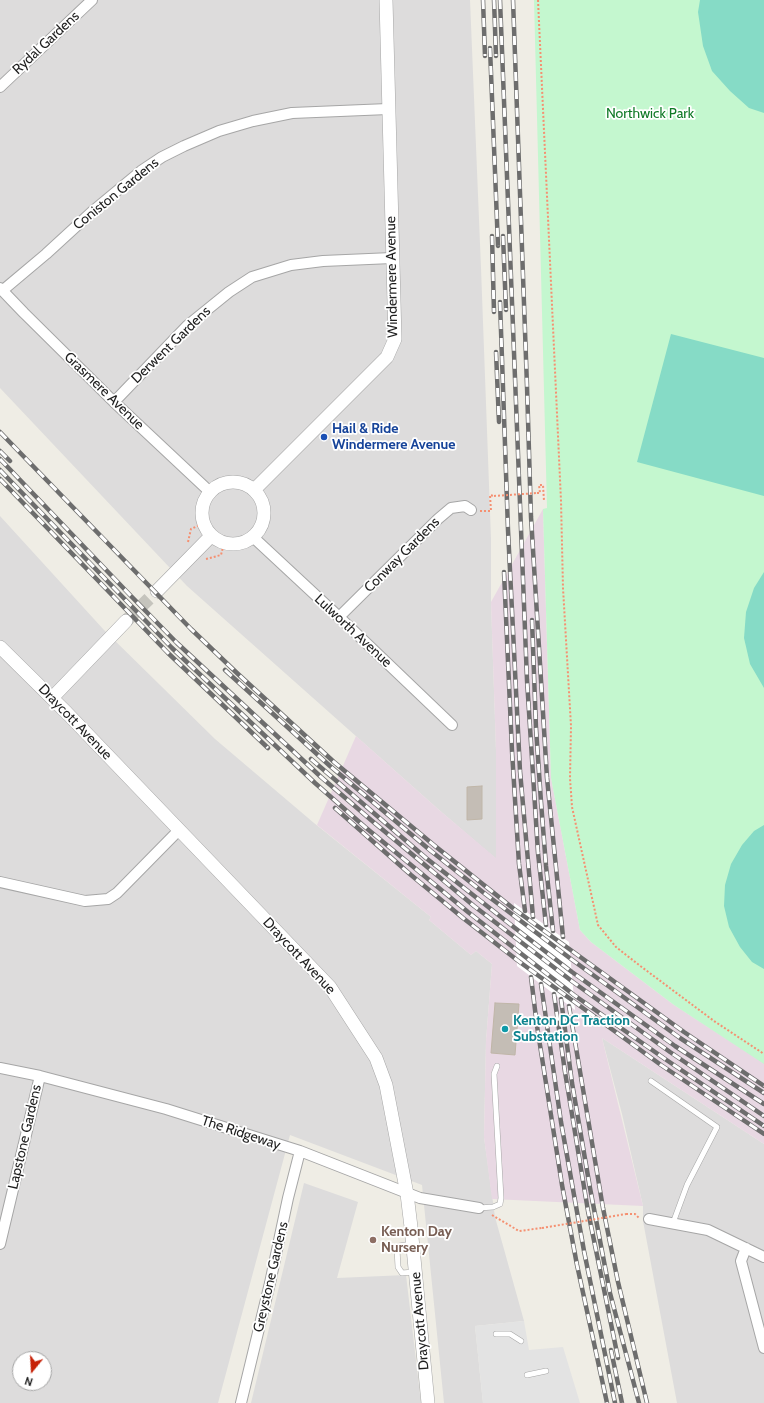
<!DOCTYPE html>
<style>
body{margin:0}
#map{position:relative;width:764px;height:1403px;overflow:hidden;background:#efede5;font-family:Cabin,sans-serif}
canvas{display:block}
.north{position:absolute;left:12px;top:1351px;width:40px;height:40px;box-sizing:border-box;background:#fff;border:1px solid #a5a5a5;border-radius:50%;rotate:198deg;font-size:11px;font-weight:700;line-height:16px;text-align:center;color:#1f1f1f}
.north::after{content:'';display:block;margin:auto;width:14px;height:18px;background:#c62107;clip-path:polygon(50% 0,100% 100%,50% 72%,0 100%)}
</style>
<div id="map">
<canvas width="764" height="1403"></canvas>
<div class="north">N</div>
</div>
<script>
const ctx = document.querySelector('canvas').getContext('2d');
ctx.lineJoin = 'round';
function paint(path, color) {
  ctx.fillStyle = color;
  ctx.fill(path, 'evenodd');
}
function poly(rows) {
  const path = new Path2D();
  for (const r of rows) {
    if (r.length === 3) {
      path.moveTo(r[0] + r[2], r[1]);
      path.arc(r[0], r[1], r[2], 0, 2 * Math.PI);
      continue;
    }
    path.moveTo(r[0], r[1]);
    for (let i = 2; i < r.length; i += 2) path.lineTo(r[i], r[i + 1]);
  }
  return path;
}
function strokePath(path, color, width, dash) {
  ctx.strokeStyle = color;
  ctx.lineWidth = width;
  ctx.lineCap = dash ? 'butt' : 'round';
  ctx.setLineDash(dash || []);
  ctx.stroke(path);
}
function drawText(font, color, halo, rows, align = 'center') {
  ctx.font = font + ' Cabin,sans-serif';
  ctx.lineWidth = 3.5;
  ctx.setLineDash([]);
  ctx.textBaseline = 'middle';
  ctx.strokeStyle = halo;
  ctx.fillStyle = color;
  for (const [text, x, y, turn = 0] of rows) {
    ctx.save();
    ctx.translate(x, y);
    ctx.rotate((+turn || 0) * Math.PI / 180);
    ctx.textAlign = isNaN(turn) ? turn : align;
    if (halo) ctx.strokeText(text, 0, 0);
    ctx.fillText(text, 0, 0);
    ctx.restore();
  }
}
paint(poly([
 [0,0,470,0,481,268,491,539,491,602,496,750,496,859,438,809,187,586,0,388],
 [0,516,104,630,215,739,314,823,431,917,429,920,471,955,476,951,492,964,486,1041,484,1137,495,1217,524,1321,475,1326,483,1403,444,1403,422,1185,290,1135,218,1403,0,1403],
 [20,1359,44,1359,44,1383,20,1383],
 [602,1038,764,1144,764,1403,677,1403,643,1221,643,1206,622,1114],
 [304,1183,358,1202,337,1278,406,1275,421,1403,251,1403]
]), '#dddcdc');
paint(poly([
 [543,509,551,778,580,930,591,942,674,1005,764,1063,764,1144,602,1038,643,1206,492,1199,484,1137,486,1041,492,964,476,951,471,955,429,920,431,917,317,825,356,736,438,809,496,858,496,750,491,602]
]), '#e8d8e3');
paint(poly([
 [534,0,764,0,764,1064,674,1005,591,942,580,930,551,778,543,509,547,508]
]), '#c4f7cf');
paint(poly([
 [700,0,764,0,764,113,749,108,730,91,712,71,703,46,698,12],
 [671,334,764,358,764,496,637,462],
 [764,572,764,688,750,664,744,638,746,612,754,588],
 [764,825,764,969,752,962,740,947,729,927,724,906,725,885,731,864,742,845,754,831]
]), '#86dbc6');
paint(poly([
 [524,1321,529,1350,563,1347,580,1403,483,1403,475,1326]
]), '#e3e3e3');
paint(poly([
 [514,903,569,942,575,1010,517,966]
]), '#fff');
const building = poly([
 [482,786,482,819,467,820,467,787,482,786],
 [495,1003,519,1004,515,1055,491,1053,495,1003]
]);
paint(building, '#c4bdb5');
strokePath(building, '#c0b6a8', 1);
strokePath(poly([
 [126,621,157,591]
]), '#c5c4bd', 13, [13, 6]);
const service = poly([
 [651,1081,717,1127,687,1185,673,1223],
 [479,1208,493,1207,500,1204,501,1198,494,1074,497,1066],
 [412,1244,399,1246,397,1249,398,1267,402,1273,414,1272],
 [496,1334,510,1334,521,1341],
 [527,1375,546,1371]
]);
const minor = poly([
 [0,87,92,0],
 [0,288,24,313,114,402,210,492],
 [2,291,46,254,94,210,141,171,162,157,184,146,219,131,253,121,292,113,388,109],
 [114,402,187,326,229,292,252,277,291,265,323,261,392,258],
 [253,537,339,617,452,725],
 [339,617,438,519,451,508,465,506,471,510],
 [0,882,85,901,108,899,117,893,179,830],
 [0,1068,40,1076,166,1109,300,1151,420,1198,479,1208],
 [649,1219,708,1230,764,1257],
 [0,1244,40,1076],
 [746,1248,741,1261,764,1348],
 [241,1403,270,1283,288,1198,300,1151]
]);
const tertiary = poly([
 [233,513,31],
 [254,490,387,357,395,339,386,0],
 [157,591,211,536],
 [0,647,67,713,330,987,376,1058,386,1085,407,1194,411,1227,428,1403],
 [52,698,126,621]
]);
strokePath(service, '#a6a6a6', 6);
strokePath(minor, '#a6a6a6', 12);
strokePath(tertiary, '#a6a6a6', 14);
strokePath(poly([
 [538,0,561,501,563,588,571,726,570,778,572,807,598,925,616,947,639,965,714,1021,764,1054],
 [537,493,540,493,539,485,543,485,544,501],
 [480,511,491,511,490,495,494,496],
 [188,542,191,529,204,523],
 [206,559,221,555,224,543],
 [626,1214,635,1214,639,1218],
 [492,1215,519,1231,542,1228]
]), '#f59071', 2, [2, 2]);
strokePath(service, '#fff', 5);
strokePath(minor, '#fff', 10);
strokePath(tertiary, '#fff', 13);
const rail = poly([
 [483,0,485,56],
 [494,0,496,56],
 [500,0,527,680,538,853,546,925],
 [513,0,527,386,531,517,547,778,563,937],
 [490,48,498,246],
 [492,236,494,312],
 [503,236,506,310],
 [500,302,508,530,520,771,533,917],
 [496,352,499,422],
 [0,432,191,629,238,674,334,762,435,846,514,909,684,1032,764,1086],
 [0,451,10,461],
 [0,459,131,596,177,643,321,777,371,820,474,906,573,982,670,1052,764,1116],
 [0,470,172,648,315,783,365,827,468,912,574,995,665,1059,764,1126],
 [0,479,168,653,268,748],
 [504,572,512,751,519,864,525,911],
 [532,620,536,728,541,802,546,866,553,931],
 [225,670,330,766,431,851,484,893,571,959,680,1038,764,1093],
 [311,759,426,858,515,928,572,972,675,1046,764,1104],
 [335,808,411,875,463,918,517,960,661,1065,764,1134],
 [531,977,537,1026,562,1185,577,1265,607,1403],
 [541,984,561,1122,584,1251,615,1403],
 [554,994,565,1072,588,1211,618,1358],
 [561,999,572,1083,590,1188,610,1293,639,1403],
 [569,1006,603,1208,618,1282,647,1403],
 [611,1350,622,1403]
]);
strokePath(rail, '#6d6d6d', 4.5);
strokePath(rail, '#fff', 3, [9]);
strokePath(poly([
 [494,496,537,493],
 [542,1228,626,1214]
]), '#f59071', 2, [2, 2]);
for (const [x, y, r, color] of [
 [324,437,4,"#1a4fb4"],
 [505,1029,4,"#0f9aa8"],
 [373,1240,4,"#8d6e63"]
]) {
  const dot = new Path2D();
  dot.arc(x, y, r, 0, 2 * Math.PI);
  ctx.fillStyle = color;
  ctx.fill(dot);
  strokePath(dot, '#fff', 1.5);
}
drawText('14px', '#1f1f1f', '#fff', [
 ["Rydal Gardens",46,43,-43],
 ["Coniston Gardens",116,194,-39],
 ["Windermere Avenue",392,277,-91],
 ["Derwent Gardens",171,345,-44],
 ["Grasmere Avenue",104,391,44],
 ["Conway Gardens",402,555,-45],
 ["Lulworth Avenue",353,631,43],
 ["Draycott Avenue",75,722,46],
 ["Draycott Avenue",299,956,47],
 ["The Ridgeway",241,1133,18],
 ["Lapstone Gardens",25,1137,-77],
 ["Greystone Gardens",271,1277,-77],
 ["Draycott Avenue",420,1321,-95]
]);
drawText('14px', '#107a27', '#fff', [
 ["Northwick Park",650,114]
]);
drawText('bold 14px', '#164399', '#fff', [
 ["Hail & Ride",332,429],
 ["Windermere Avenue",332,445]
], 'left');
drawText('bold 14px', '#0d838f', '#fff', [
 ["Kenton DC Traction",513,1021],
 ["Substation",513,1037]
], 'left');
drawText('bold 14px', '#785e54', '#fff', [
 ["Kenton Day",381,1232],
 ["Nursery",381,1248]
], 'left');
</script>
